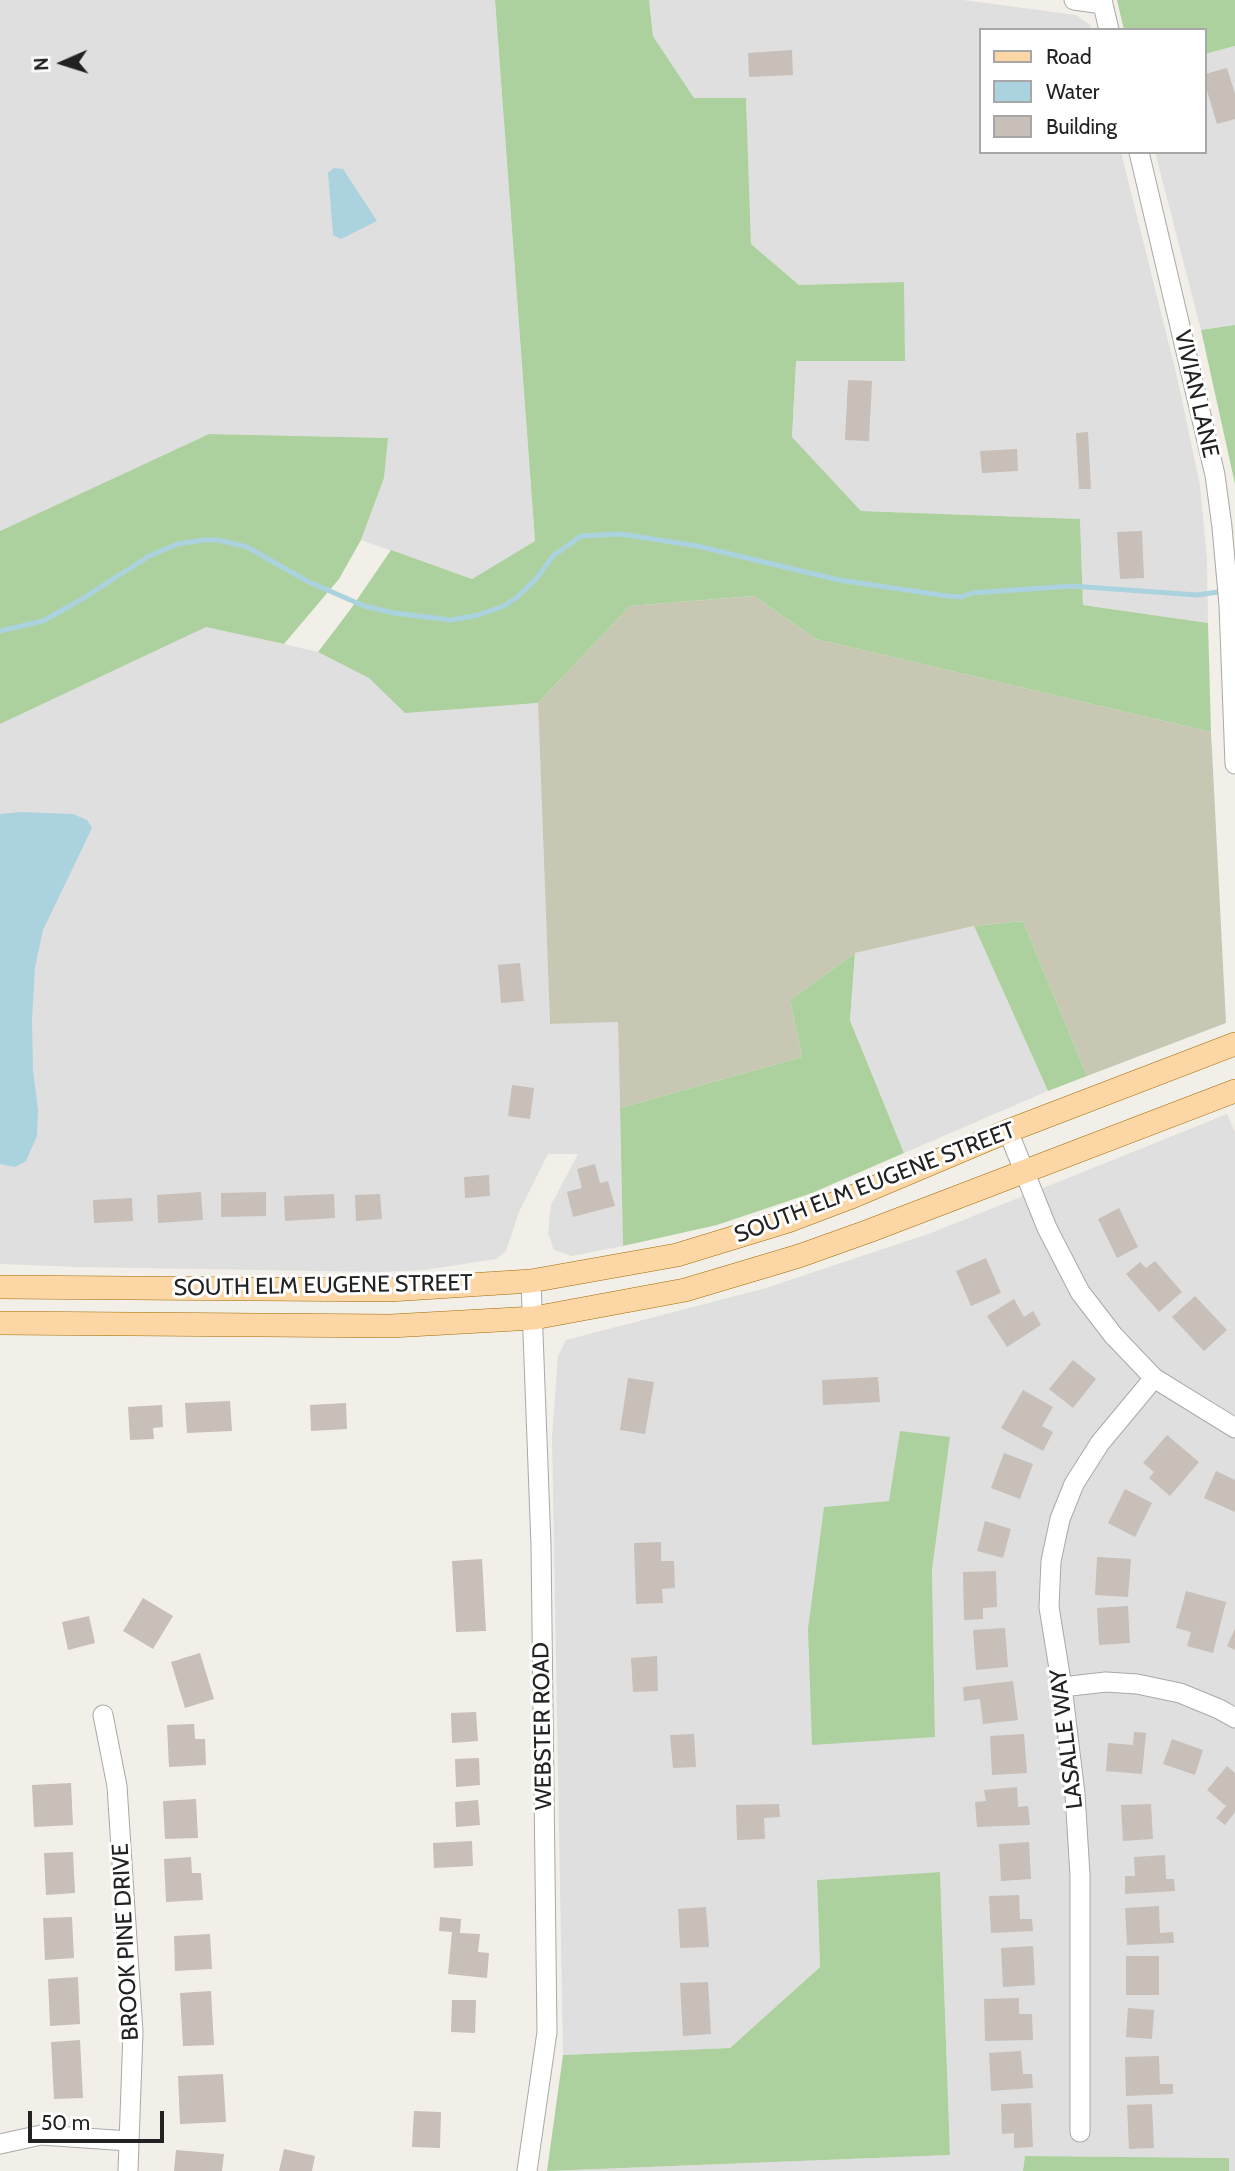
<!DOCTYPE html>
<style>
body{margin:0}
#map{position:relative;width:1235px;height:2171px;overflow:hidden;background:#f2efe9;font-family:Cabin,sans-serif}
canvas{display:block}
.legend{position:absolute;left:979px;top:28px;width:228px;height:126px;box-sizing:border-box;background:#fff;border:2px solid #a7a7a7;margin:0;padding:9px 12px;list-style:none;font-size:21px;color:#222}
.legend li{display:flex;align-items:center;gap:14px;height:35px}
.legend b{width:35px;border:2px solid #a7a7a7}
.north{position:absolute;left:28px;top:28px;width:70px;height:70px;-webkit-text-stroke:5px #fff;paint-order:stroke;rotate:267deg;font-size:19px;font-weight:700;line-height:28px;text-align:center;color:#222}
.north::after{content:'';display:block;margin:auto;width:24px;height:32px;background:#222;clip-path:polygon(50% 0,100% 100%,50% 72%,0 100%)}
.scale{position:absolute;left:28px;top:2111px;width:136px;height:32px;box-sizing:border-box;border:4px solid #222;border-top:0;padding-left:9px;font-size:21px;line-height:24px;white-space:nowrap;color:#222;-webkit-text-stroke:5px #fff;paint-order:stroke}
</style>
<div id="map">
<canvas width="1235" height="2171"></canvas>
<ul class="legend">
<li><b style="height:9px;background:#fcd6a4"></b>Road</li>
<li><b style="height:19px;background:#aad3df"></b>Water</li>
<li><b style="height:19px;background:#c7bfb8"></b>Building</li>
</ul>
<div class="north">N</div>
<div class="scale">50 m</div>
</div>
<script>
const ctx = document.querySelector('canvas').getContext('2d');
ctx.lineJoin = 'round';
function paint(path, color) {
  ctx.fillStyle = color;
  ctx.fill(path, 'evenodd');
}
function poly(rows) {
  const path = new Path2D();
  for (const r of rows) {
    path.moveTo(r[0], r[1]);
    for (let i = 2; i < r.length; i += 2) path.lineTo(r[i], r[i + 1]);
  }
  return path;
}
function strokePath(path, color, width, dash) {
  ctx.strokeStyle = color;
  ctx.lineWidth = width;
  ctx.lineCap = dash ? 'butt' : 'round';
  ctx.setLineDash(dash || []);
  ctx.stroke(path);
}
function drawText(font, color, halo, rows, align = 'center') {
  ctx.font = font + ' Cabin,sans-serif';
  ctx.lineWidth = 6;
  ctx.setLineDash([]);
  ctx.textBaseline = 'middle';
  ctx.strokeStyle = halo;
  ctx.fillStyle = color;
  for (const [text, x, y, turn = 0] of rows) {
    ctx.save();
    ctx.translate(x, y);
    ctx.rotate((+turn || 0) * Math.PI / 180);
    ctx.textAlign = isNaN(turn) ? turn : align;
    if (halo) ctx.strokeText(text, 0, 0);
    ctx.fillText(text, 0, 0);
    ctx.restore();
  }
}
paint(poly([
 [0,0,495,0,535,541,472,579,361,540,384,478,387,438,209,434,0,531],
 [649,0,963,0,1076,15,1090,25,1091,30,981,30,981,152,1121,152,1177,377,1200,485,1207,559,1208,623,1083,605,1080,519,861,511,792,437,796,361,904,282,799,285,751,244,746,98,694,98,653,36],
 [1235,46,1235,325,1201,330,1155,152,1205,152,1205,54],
 [206,626,318,652,370,678,405,712,538,703,550,1024,618,1021,623,1246,572,1256,554,1250,548,1233,551,1205,578,1154,548,1154,519,1212,506,1251,496,1259,425,1270,380,1272,78,1267,0,1264,0,724],
 [974,926,1048,1091,904,1153,850,1019,855,953],
 [1227,1114,1235,1132,1235,2171,1229,2171,1229,2158,1025,2156,1023,2171,547,2171,950,2155,940,1872,817,1880,820,1967,730,2048,563,2055,552,1437,558,1356,566,1340,766,1288,931,1233],
 [950,1437,932,1570,935,1736,824,1507,889,1501]
]), '#e0dfdf');
paint(poly([
 [754,596,816,639,1211,732,1226,1023,1087,1076,1023,921,974,926,855,953,790,1000,802,1057,620,1108,618,1022,550,1024,538,703,630,606]
]), '#c7c7b4');
paint(poly([
 [495,0,649,0,653,36,694,98,746,98,751,244,799,285,904,282,905,361,796,361,792,437,861,511,1080,519,1083,605,1208,623,1211,732,816,639,754,596,630,606,538,703,405,713,369,678,318,652,350,610,391,550,472,579,535,541],
 [1117,0,1235,0,1235,46,1205,54,1205,30,1124,30],
 [1235,325,1235,484,1201,330],
 [209,434,388,438,384,478,361,540,339,579,284,644,206,627,0,724,0,531],
 [1023,921,1087,1076,1048,1091,974,926],
 [855,953,850,1020,904,1153,812,1193,717,1225,623,1246,620,1108,802,1057,790,1000],
 [900,1431,950,1437,932,1570,935,1737,812,1745,808,1629,824,1507,889,1501],
 [940,1872,950,2155,547,2171,563,2055,730,2048,820,1967,817,1880],
 [1025,2156,1229,2158,1229,2171,1023,2171]
]), '#add19e');
paint(poly([
 [334,168,343,169,377,221,341,239,333,235,328,173],
 [21,812,73,814,87,820,92,828,43,930,35,967,32,1019,33,1070,38,1110,37,1136,26,1161,15,1167,0,1164,0,814]
]), '#aad3df');
strokePath(poly([
 [0,631,43,621,82,599,149,556,178,544,203,540,218,540,247,547,307,581,364,606,394,613,451,620,478,615,504,606,516,598,536,579,553,556,581,536,621,534,697,546,839,580,947,596,961,597,972,593,1072,586,1197,595,1225,591]
]), '#aad3df', 5);
paint(poly([
 [792,50,793,75,749,77,748,53],
 [1227,68,1235,94,1235,119,1217,124,1205,84,1205,74],
 [848,380,872,381,869,441,845,440],
 [1088,432,1091,489,1079,489,1076,433],
 [1017,449,1018,471,982,473,980,451],
 [1142,531,1144,578,1120,579,1117,532],
 [520,963,524,1001,501,1003,498,965],
 [512,1085,534,1088,530,1119,508,1116],
 [595,1164,600,1183,608,1181,615,1206,573,1217,567,1192,582,1188,577,1169],
 [489,1175,490,1196,465,1198,464,1177],
 [201,1192,203,1220,158,1223,157,1195],
 [266,1192,266,1216,221,1217,221,1193],
 [334,1194,335,1218,285,1221,284,1196],
 [380,1194,382,1219,356,1221,355,1195],
 [132,1198,133,1221,94,1223,93,1200],
 [1119,1208,1138,1247,1117,1258,1098,1219],
 [986,1258,1001,1293,971,1306,956,1271],
 [1155,1261,1182,1292,1159,1312,1126,1274,1140,1262,1146,1268],
 [1195,1296,1227,1330,1204,1351,1172,1317],
 [1014,1299,1024,1317,1033,1311,1041,1325,1007,1347,987,1316],
 [1073,1360,1096,1379,1073,1408,1049,1389],
 [878,1377,880,1402,823,1405,822,1380],
 [628,1378,654,1382,645,1434,620,1430],
 [1023,1390,1053,1407,1042,1426,1053,1432,1043,1451,1001,1428],
 [230,1401,232,1431,187,1433,185,1403],
 [346,1403,347,1429,311,1431,310,1405],
 [162,1405,163,1427,153,1428,154,1439,130,1440,128,1407],
 [1167,1435,1199,1462,1170,1496,1149,1478,1154,1472,1143,1463],
 [1004,1453,1033,1464,1020,1499,991,1488],
 [1216,1471,1235,1480,1235,1512,1204,1498],
 [1125,1489,1152,1503,1135,1537,1108,1523],
 [985,1521,1011,1529,1003,1558,977,1551],
 [661,1542,661,1561,674,1561,675,1588,662,1589,663,1603,636,1604,634,1543],
 [1097,1557,1131,1559,1128,1597,1095,1595],
 [482,1559,486,1631,456,1632,452,1561],
 [996,1571,997,1607,983,1608,983,1619,964,1620,963,1572],
 [1186,1591,1226,1602,1213,1653,1187,1646,1191,1632,1176,1628],
 [143,1598,173,1616,153,1649,123,1631],
 [1128,1606,1130,1643,1099,1645,1097,1608],
 [89,1616,95,1643,68,1650,62,1622],
 [1005,1628,1008,1667,976,1670,973,1630],
 [1235,1629,1235,1650,1227,1646],
 [200,1653,214,1699,185,1708,171,1662],
 [657,1656,658,1691,633,1692,631,1658],
 [1013,1681,1018,1720,983,1724,980,1699,964,1701,963,1687],
 [476,1712,478,1741,452,1743,451,1713],
 [194,1724,195,1739,205,1739,206,1765,169,1767,167,1725],
 [1134,1732,1146,1733,1142,1774,1106,1771,1108,1743,1133,1745],
 [694,1734,696,1767,673,1768,670,1735],
 [1024,1734,1027,1773,992,1775,990,1736],
 [1172,1739,1203,1750,1195,1775,1163,1764],
 [479,1758,480,1785,456,1787,455,1759],
 [1227,1766,1235,1773,1235,1812,1225,1825,1216,1818,1226,1806,1207,1790],
 [71,1783,73,1825,34,1827,32,1785],
 [1017,1787,1018,1807,1028,1806,1030,1825,977,1827,975,1802,986,1801,984,1790],
 [196,1799,198,1838,165,1839,163,1801],
 [478,1800,480,1825,456,1827,455,1802],
 [779,1804,780,1817,764,1818,765,1839,737,1840,736,1805],
 [1151,1804,1153,1839,1123,1841,1121,1805],
 [472,1841,473,1866,434,1868,433,1843],
 [1029,1842,1031,1879,1001,1881,999,1844],
 [73,1852,75,1893,46,1895,44,1853],
 [1165,1855,1166,1879,1174,1879,1175,1891,1125,1894,1125,1876,1135,1876,1134,1857],
 [191,1857,192,1873,201,1873,203,1900,166,1902,164,1859],
 [1019,1895,1020,1919,1032,1919,1033,1931,991,1933,989,1896],
 [1159,1906,1160,1933,1173,1932,1174,1943,1127,1945,1125,1908],
 [706,1907,709,1947,680,1948,678,1909],
 [72,1917,74,1958,45,1960,43,1918],
 [440,1917,461,1919,460,1933,480,1934,478,1952,489,1953,487,1978,448,1974,452,1932,439,1931],
 [210,1934,212,1969,175,1971,174,1936],
 [1033,1946,1035,1985,1003,1987,1001,1948],
 [1126,1956,1159,1956,1159,1995,1126,1995],
 [78,1977,80,2024,50,2026,48,1979],
 [708,1982,711,2034,683,2036,680,1983],
 [211,1991,214,2045,183,2046,180,1993],
 [1019,1998,1019,2014,1032,2014,1033,2040,985,2041,984,1999],
 [452,2000,476,2000,475,2033,451,2032],
 [1128,2008,1154,2010,1152,2039,1126,2037],
 [80,2040,83,2098,54,2099,51,2042],
 [1021,2051,1023,2074,1032,2074,1033,2088,991,2091,989,2053],
 [1159,2056,1160,2084,1173,2084,1173,2094,1126,2096,1125,2057],
 [223,2074,226,2122,180,2124,178,2076],
 [1031,2103,1033,2147,1014,2148,1014,2133,1002,2134,1001,2104],
 [1152,2104,1154,2148,1129,2149,1127,2105],
 [414,2111,441,2112,440,2148,412,2147],
 [284,2149,315,2156,312,2171,279,2171],
 [176,2150,224,2154,222,2171,174,2171]
]), '#c7bfb8');
const minor = poly([
 [1074,0,1103,4],
 [1102,0,1109,30],
 [1139,152,1215,475,1222,527,1229,605,1235,764],
 [1008,1131,1047,1228,1080,1292,1113,1335,1154,1378,1235,1428],
 [1062,1687,1106,1682,1137,1684,1180,1693,1219,1709,1235,1718],
 [103,1715,117,1786,133,2032,128,2171],
 [1080,2132,1080,1875,1075,1794,1062,1687,1049,1607,1051,1561,1060,1519,1074,1484,1100,1443,1154,1378],
 [0,2144,41,2135,129,2141],
 [527,2171,547,2032,541,1545,531,1281]
]);
const major = poly([
 [0,1287,390,1290,531,1281,677,1255,788,1221,854,1196,1008,1131,1235,1044],
 [0,1323,391,1326,534,1318,685,1290,799,1256,869,1231,1235,1091]
]);
strokePath(minor, '#a9a9a9', 21);
strokePath(major, '#a06b00', 24);
strokePath(minor, '#fff', 19);
strokePath(major, '#fcd6a4', 23);
drawText('23px', '#222', '#fff', [
 ["VIVIAN LANE",1196,394,77],
 ["SOUTH ELM EUGENE STREET",875,1183,-21],
 ["SOUTH ELM EUGENE STREET",323,1286,-1],
 ["WEBSTER ROAD",543,1726,-91],
 ["LASALLE WAY",1067,1739,-97],
 ["BROOK PINE DRIVE",126,1942,-93]
]);
</script>
